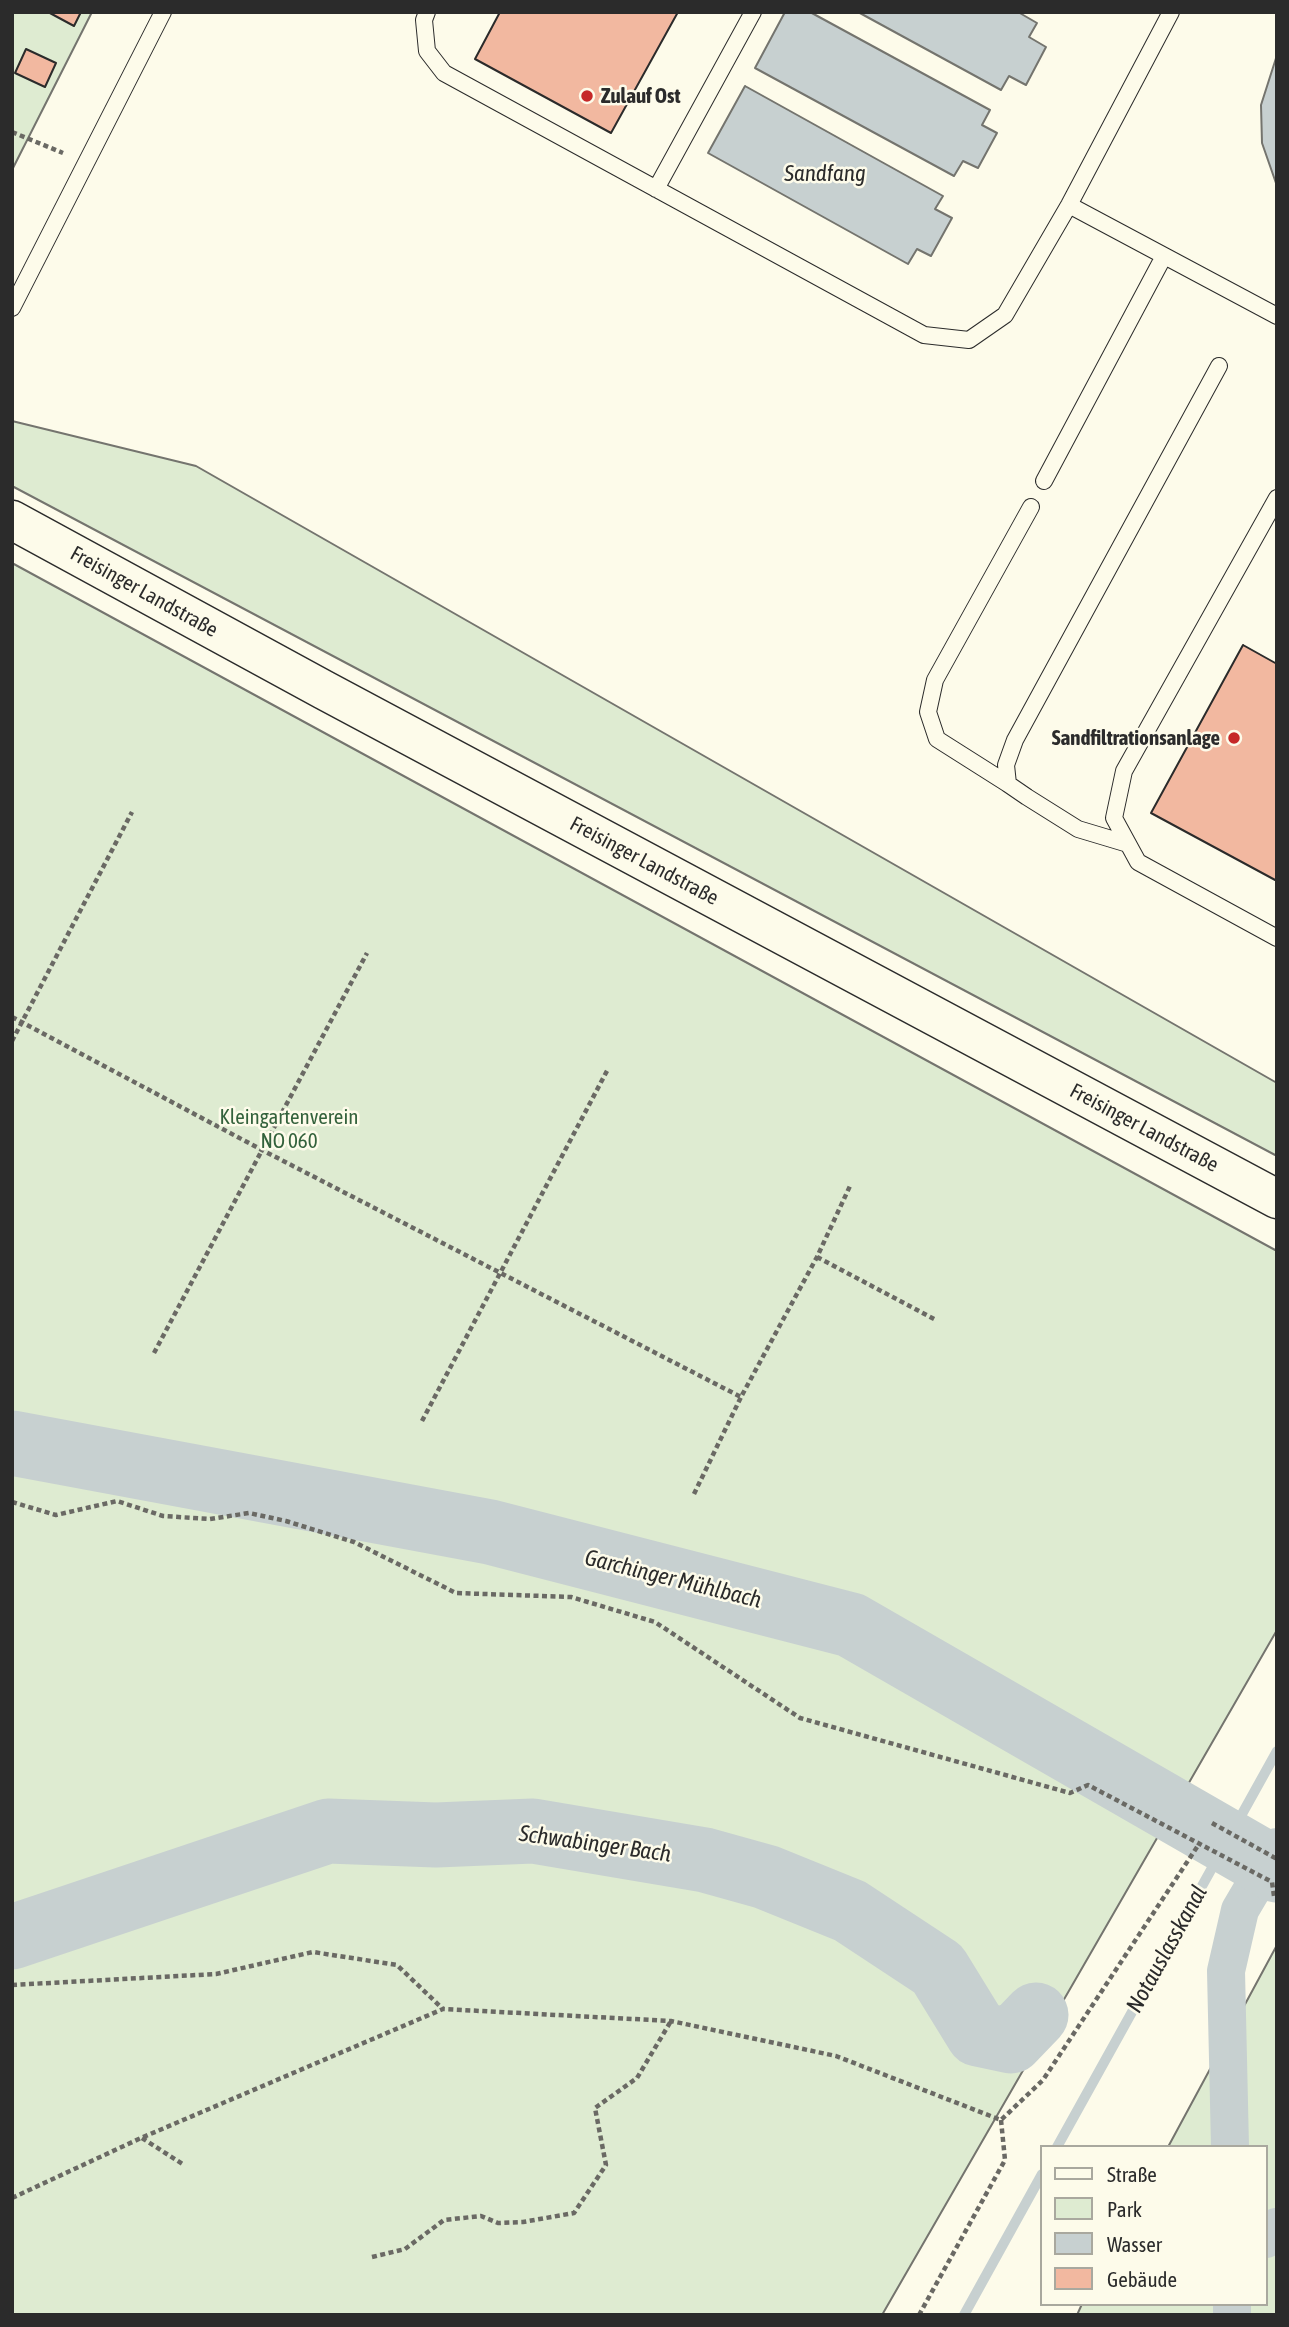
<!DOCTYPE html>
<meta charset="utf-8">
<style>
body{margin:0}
#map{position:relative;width:1289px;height:2327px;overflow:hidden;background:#fdfbea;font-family:"Asap Condensed",sans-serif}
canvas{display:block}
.frame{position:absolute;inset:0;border:14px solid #2b2b2b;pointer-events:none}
.legend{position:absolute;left:1040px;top:2145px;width:228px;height:161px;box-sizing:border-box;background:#fdfbea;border:2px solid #a9a89e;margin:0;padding:9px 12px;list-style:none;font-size:21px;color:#2b2b2b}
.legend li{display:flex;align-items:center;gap:14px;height:35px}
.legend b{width:35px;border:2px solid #a9a89e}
</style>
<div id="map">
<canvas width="1289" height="2327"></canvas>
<div class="frame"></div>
<ul class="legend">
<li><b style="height:9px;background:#fdfbea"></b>Straße</li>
<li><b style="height:19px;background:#deebd1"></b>Park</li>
<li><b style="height:19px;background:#c7d0d0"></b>Wasser</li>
<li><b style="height:19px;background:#f2b8a0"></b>Gebäude</li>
</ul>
</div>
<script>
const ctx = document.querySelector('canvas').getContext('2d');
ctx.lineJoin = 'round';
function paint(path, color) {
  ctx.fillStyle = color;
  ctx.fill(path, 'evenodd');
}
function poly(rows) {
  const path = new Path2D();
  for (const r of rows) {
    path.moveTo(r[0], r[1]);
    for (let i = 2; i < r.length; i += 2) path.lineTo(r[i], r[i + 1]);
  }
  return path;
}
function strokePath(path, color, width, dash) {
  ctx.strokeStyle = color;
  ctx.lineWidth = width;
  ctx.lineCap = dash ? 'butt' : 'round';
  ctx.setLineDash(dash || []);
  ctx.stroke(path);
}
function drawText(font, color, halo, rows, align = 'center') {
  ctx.font = font + ' "Asap Condensed",sans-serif';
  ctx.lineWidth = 5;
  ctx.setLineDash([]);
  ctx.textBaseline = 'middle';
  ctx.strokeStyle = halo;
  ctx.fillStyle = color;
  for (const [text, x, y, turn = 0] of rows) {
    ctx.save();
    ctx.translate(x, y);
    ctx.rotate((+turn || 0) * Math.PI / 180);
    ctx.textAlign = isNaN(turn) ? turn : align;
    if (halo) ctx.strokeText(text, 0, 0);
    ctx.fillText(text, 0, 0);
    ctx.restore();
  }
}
const green = poly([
 [12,12,92,12,12,170,12,12],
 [12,421,196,466,1277,1083,1277,1156,12,486,12,421],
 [12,563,1277,1251,1277,1630,882,2315,12,2315,12,563],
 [1277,1945,1277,2315,1077,2315,1082,2304,1266,2304,1266,2147,1168,2147,1277,1945]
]);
paint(green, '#deebd1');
strokePath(green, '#74746e', 2);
const water = poly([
 [785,12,810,12,990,110,982,125,997,133,978,168,963,161,954,176,755,68,785,12],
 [858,12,1018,12,1037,23,1029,37,1046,47,1026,85,1009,76,1001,90,858,12],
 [1277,55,1277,186,1262,143,1261,105,1277,55],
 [745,86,943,196,935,209,952,218,931,256,917,249,908,264,708,153,745,86]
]);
paint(water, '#c7d0d0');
strokePath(water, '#74746e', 2);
strokePath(poly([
 [1254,1886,1277,1888],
 [1057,2147,1277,1751],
 [964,2315,1042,2174]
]), '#c7d0d0', 10);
strokePath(poly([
 [1230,2147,1226,1971,1240,1910,1277,1847],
 [1266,2239,1276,2227],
 [1232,2315,1232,2304]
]), '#c7d0d0', 38);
strokePath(poly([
 [12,1443,490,1532,851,1625,1277,1870],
 [12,1937,328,1831,436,1835,533,1831,705,1860,766,1877,850,1911,938,1969,978,2034,1011,2041,1036,2015]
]), '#c7d0d0', 65);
const building = poly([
 [48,12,81,12,74,26,48,12],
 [500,12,678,12,611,133,475,59,500,12],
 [26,49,56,63,45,87,15,73,26,49],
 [1243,645,1277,664,1277,881,1151,813,1243,645]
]);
paint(building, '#f2b8a0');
strokePath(building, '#2b2b2b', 2);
const service = poly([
 [427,12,424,20,427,51,444,73,924,335,969,340,1005,315,1069,205,1171,12],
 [656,189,753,12],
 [1069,205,1277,316],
 [12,308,163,12],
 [1044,481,1164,256],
 [1277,498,1124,771,1114,818,1138,862,1277,938],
 [1008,784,937,739,928,712,935,680,1031,507],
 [1128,844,1078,829,1027,797,1008,784,1006,765,1015,740,1219,366]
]);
const secondary = poly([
 [12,520,324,690,1277,1199]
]);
strokePath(service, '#2b2b2b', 18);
strokePath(secondary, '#2b2b2b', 41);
strokePath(poly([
 [12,132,63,153],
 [12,1017,262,1150,741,1397,817,1257,850,1186],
 [12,1041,132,812],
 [817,1257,936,1320],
 [154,1353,367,953],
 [422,1421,608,1069],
 [694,1494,741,1397],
 [12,1502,56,1515,117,1501,163,1516,210,1519,249,1513,286,1521,354,1542,456,1593,571,1597,655,1622,800,1718,1070,1793,1088,1785,1272,1882,1274,1896,1277,1898],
 [1212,1823,1277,1859],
 [12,1985,216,1974,313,1952,397,1965,443,2009],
 [142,2138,184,2165],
 [12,2198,141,2138,443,2009,671,2021,836,2056,1001,2120,1043,2080,1199,1844],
 [372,2257,405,2249,444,2220,481,2216,498,2223,523,2222,574,2213,606,2165,595,2108,637,2078,671,2021],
 [919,2315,1005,2160,1001,2120]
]), '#6a6964', 4.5, [5, 3.5]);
strokePath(service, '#fdfbea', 16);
strokePath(secondary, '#fdfbea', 38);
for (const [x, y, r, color] of [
 [587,96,7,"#c62828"],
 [1234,738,7,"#c62828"]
]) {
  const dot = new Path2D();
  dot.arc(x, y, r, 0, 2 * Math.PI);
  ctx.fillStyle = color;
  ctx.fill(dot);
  strokePath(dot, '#fdfbea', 2.5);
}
drawText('bold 21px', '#2b2b2b', '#fdfbea', [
 ["Zulauf Ost",601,96],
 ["Sandfiltrationsanlage",1220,738,"right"]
], 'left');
drawText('21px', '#2b2b2b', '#fdfbea', [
 ["Freisinger Landstraße",144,592,29],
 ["Freisinger Landstraße",644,861,28],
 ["Freisinger Landstraße",1144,1128,28]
]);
drawText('21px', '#34623c', '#fdfbea', [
 ["Kleingartenverein",289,1117],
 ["NO 060",289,1141]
]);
drawText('italic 23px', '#2b2b2b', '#fdfbea', [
 ["Sandfang",825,174],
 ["Garchinger Mühlbach",673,1579,14],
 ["Schwabinger Bach",595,1844,8],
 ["Notauslasskanal",1167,1949,-61]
]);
</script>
